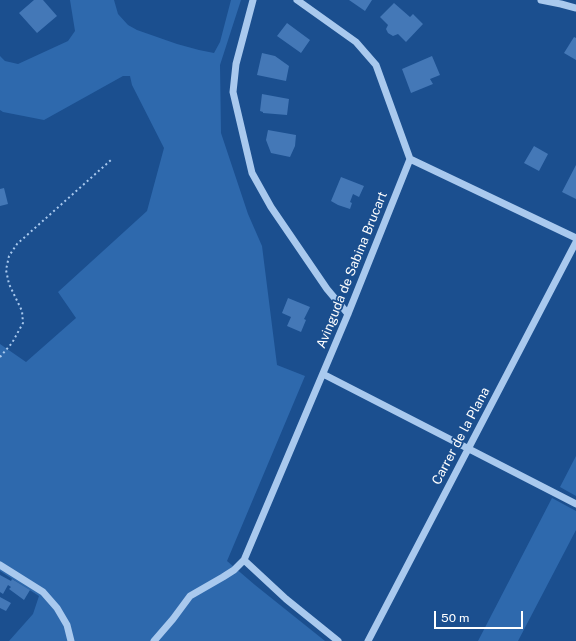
<!DOCTYPE html>
<style>
body{margin:0}
#map{position:relative;width:576px;height:641px;overflow:hidden;background:#1b4f8f;font-family:"Public Sans",sans-serif}
canvas{display:block}
.scale{position:absolute;left:434px;top:611px;width:89px;height:18px;box-sizing:border-box;border:2px solid #fff;border-top:0;padding-left:5px;font-size:12px;line-height:14px;white-space:nowrap;color:#fff;-webkit-text-stroke:3px #1b4f8f;paint-order:stroke}
</style>
<div id="map">
<canvas width="576" height="641"></canvas>
<div class="scale">50 m</div>
</div>
<script>
const ctx = document.querySelector('canvas').getContext('2d');
ctx.lineJoin = 'round';
function paint(path, color) {
  ctx.fillStyle = color;
  ctx.fill(path, 'evenodd');
}
function poly(rows) {
  const path = new Path2D();
  for (const r of rows) {
    path.moveTo(r[0], r[1]);
    for (let i = 2; i < r.length; i += 2) path.lineTo(r[i], r[i + 1]);
  }
  return path;
}
function strokePath(path, color, width, dash) {
  ctx.strokeStyle = color;
  ctx.lineWidth = width;
  ctx.lineCap = dash ? 'butt' : 'round';
  ctx.setLineDash(dash || []);
  ctx.stroke(path);
}
function drawText(font, color, halo, rows, align = 'center') {
  ctx.font = font + ' "Public Sans",sans-serif';
  ctx.lineWidth = 3.5;
  ctx.setLineDash([]);
  ctx.textBaseline = 'middle';
  ctx.strokeStyle = halo;
  ctx.fillStyle = color;
  for (const [text, x, y, turn = 0] of rows) {
    ctx.save();
    ctx.translate(x, y);
    ctx.rotate((+turn || 0) * Math.PI / 180);
    ctx.textAlign = isNaN(turn) ? turn : align;
    if (halo) ctx.strokeText(text, 0, 0);
    ctx.fillText(text, 0, 0);
    ctx.restore();
  }
}
paint(poly([
 [70,0,114,0,118,14,128,25,137,30,177,44,199,50,214,53,220,42,231,0,241,0,220,65,221,133,248,214,262,246,277,365,305,376,227,561,255,585,325,641,9,641,33,614,39,596,0,571,0,344,26,362,76,318,58,292,147,211,164,148,132,85,130,76,123,76,44,120,3,112,0,110,0,56,5,61,18,64,68,41,75,31],
 [576,456,576,496,560,487],
 [552,498,576,511,576,530,518,641,478,641]
]), '#2e69ad');
paint(poly([
 [34,0,43,0,57,16,37,33,19,13],
 [349,0,372,0,365,11],
 [394,3,410,17,413,14,423,24,406,42,398,34,393,36,388,33,386,29,388,25,380,17],
 [287,23,310,40,301,53,277,36],
 [574,37,576,38,576,60,564,53],
 [262,53,275,56,289,66,286,81,257,75],
 [432,56,440,75,430,79,433,84,411,93,402,69],
 [262,94,289,99,287,115,263,113,263,112,260,111],
 [268,130,296,135,295,146,290,157,271,153,266,140],
 [534,146,548,154,539,171,524,163],
 [576,165,576,199,562,192],
 [341,177,364,186,359,197,353,194,350,202,352,203,350,209,338,205,331,201],
 [4,188,8,204,0,206,0,189],
 [288,298,310,307,304,319,306,320,301,332,287,326,291,317,282,313],
 [0,575,11,581,12,579,30,590,24,600,9,589,11,587,8,585,3,594,0,592],
 [0,597,11,603,6,611,0,608]
]), '#4478b7');
strokePath(poly([
 [0,357,12,343,23,323,22,311,9,284,6,270,9,256,17,244,111,160]
]), '#a9c9ee', 2, [2, 3]);
strokePath(poly([
 [253,0,236,64,233,92,252,173,271,207,327,289,348,314],
 [297,0,356,42,376,65,410,159],
 [541,0,561,4,576,8],
 [410,159,576,238],
 [323,374,576,504],
 [244,560,286,599,338,641],
 [0,565,43,592,57,608,67,625,71,641],
 [154,641,173,619,190,596,223,577,234,570,244,560,348,314,410,159],
 [368,641,576,242]
]), '#a9c9ee', 7);
drawText('13px', '#fff', '#1b4f8f', [
 ["Avinguda de Sabina Brucart",352,270,-68],
 ["Carrer de la Plana",461,436,-62]
]);
</script>
